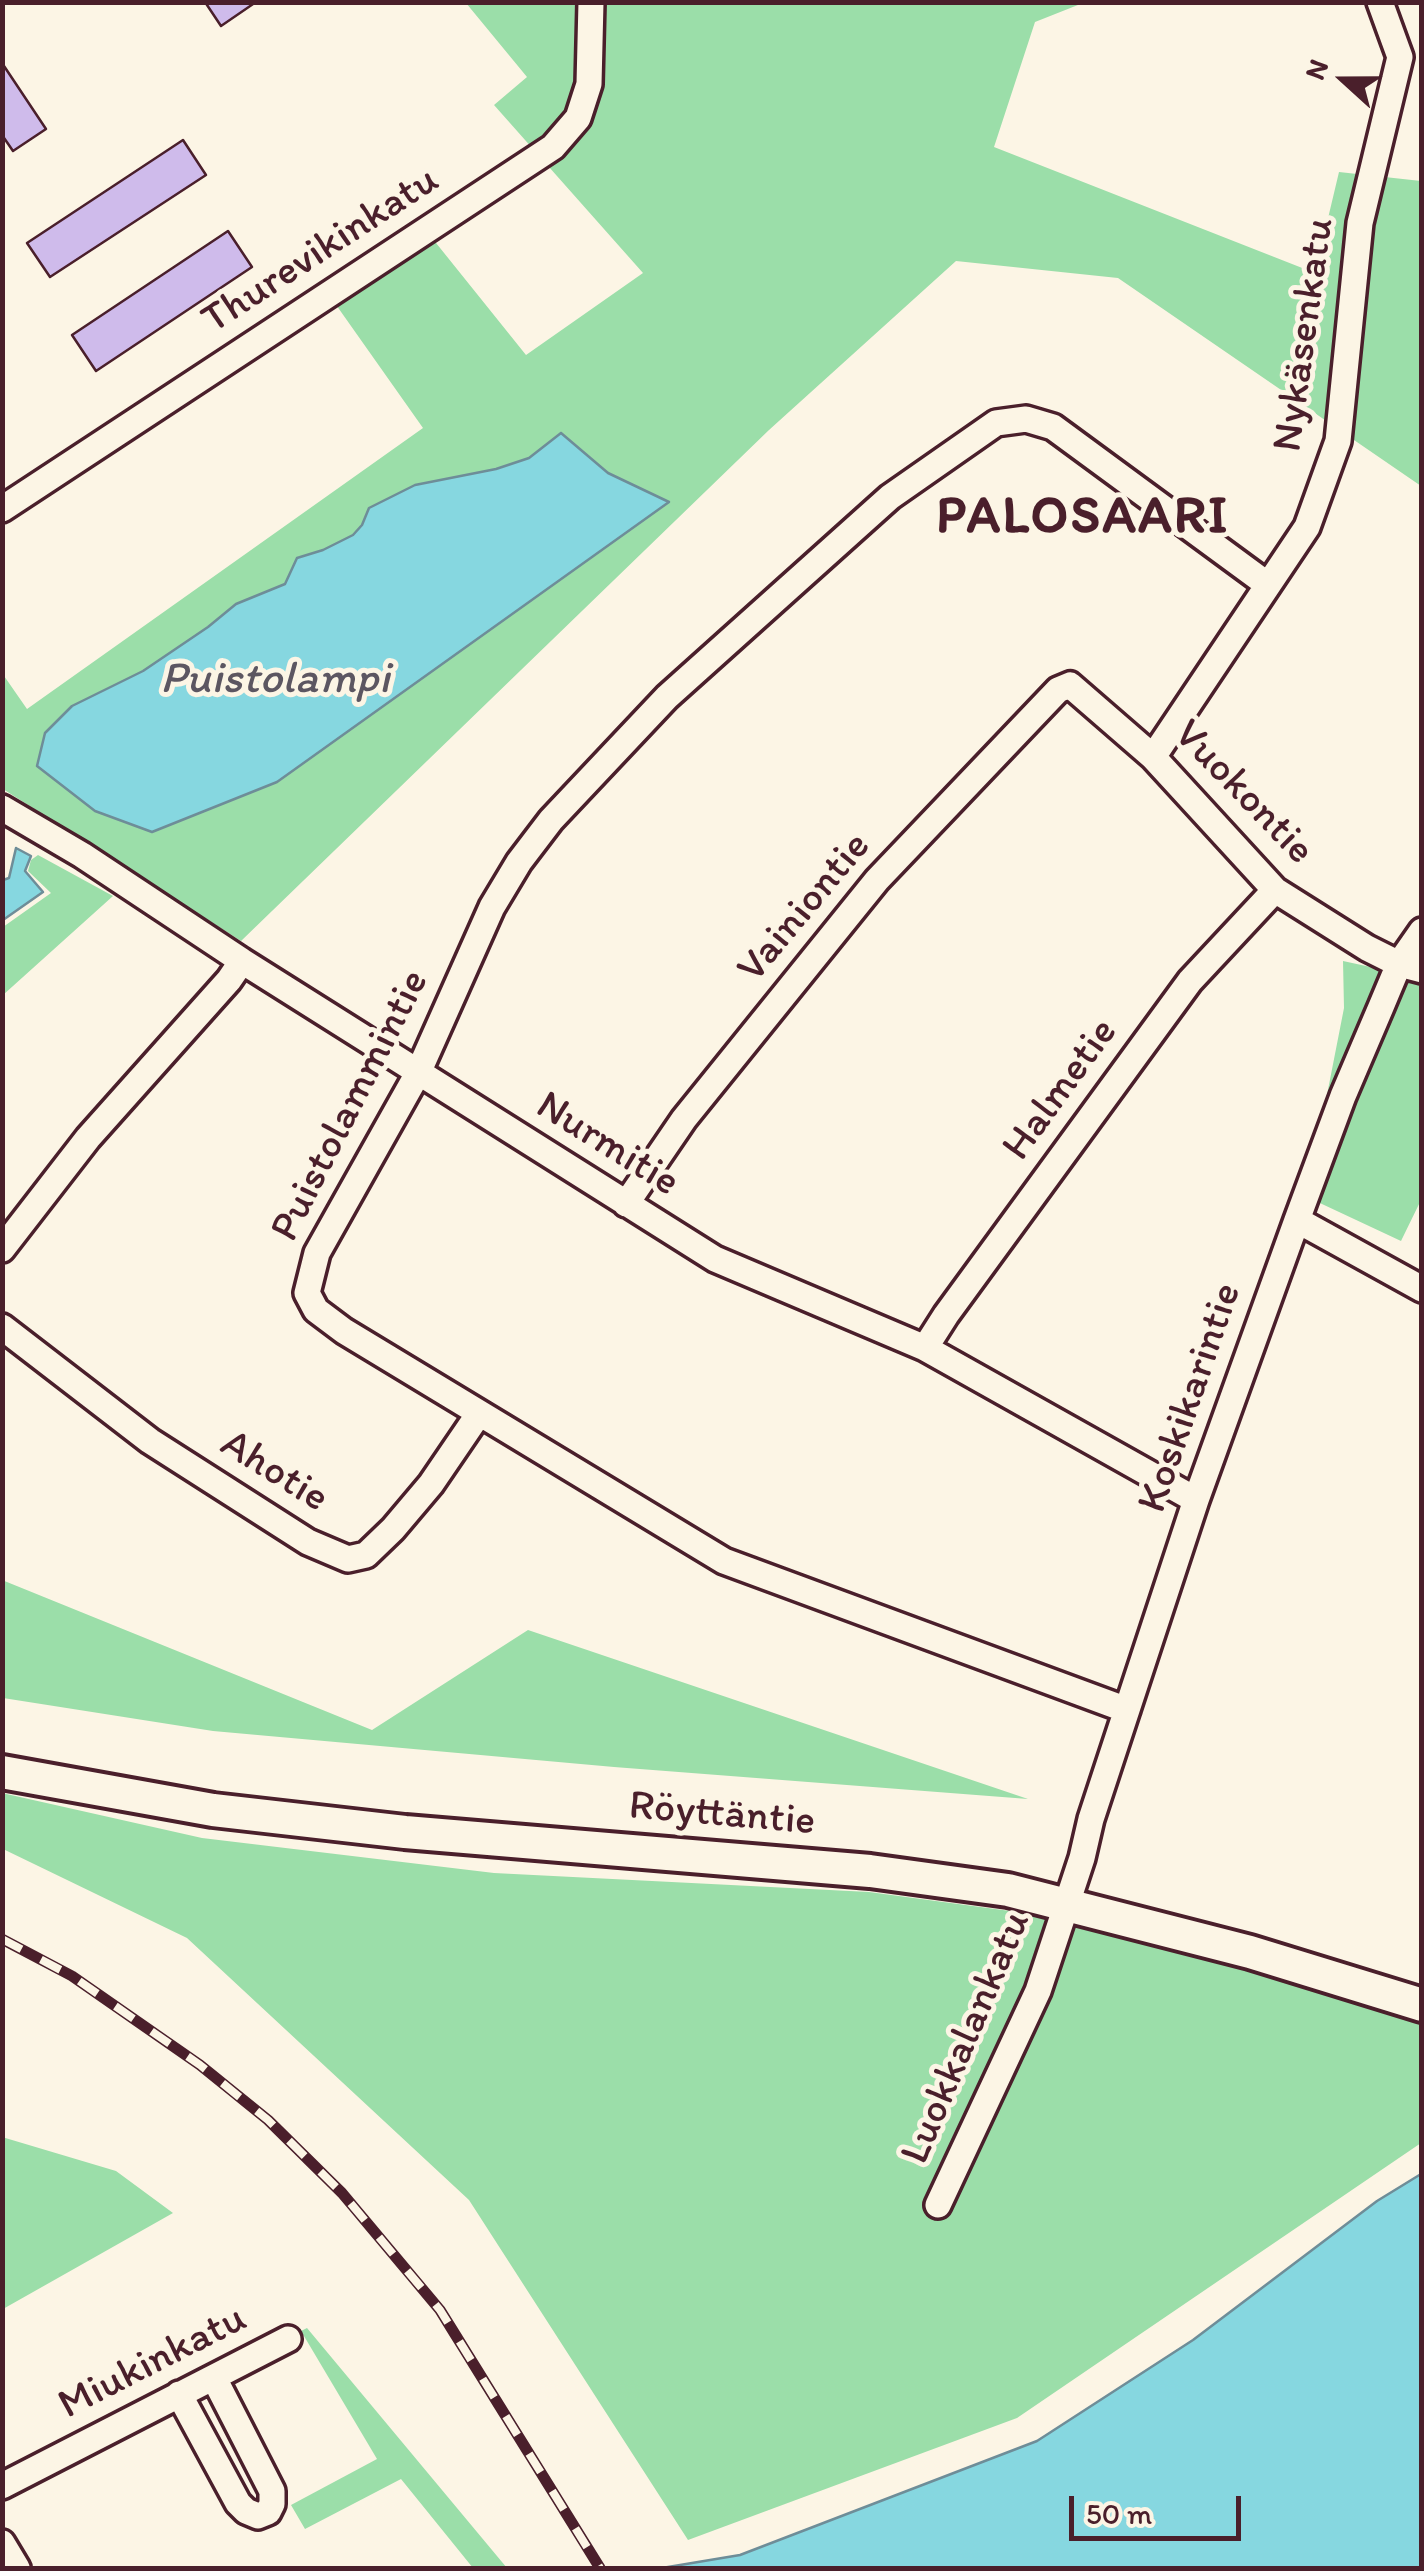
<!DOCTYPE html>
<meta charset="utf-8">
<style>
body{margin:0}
#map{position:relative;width:1424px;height:2571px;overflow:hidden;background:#fcf5e5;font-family:Itim,sans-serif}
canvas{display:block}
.frame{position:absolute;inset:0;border:5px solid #4a1f2b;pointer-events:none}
.north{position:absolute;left:1294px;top:30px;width:100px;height:100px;-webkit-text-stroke:8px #fcf5e5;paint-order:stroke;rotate:291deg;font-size:28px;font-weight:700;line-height:40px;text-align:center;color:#4a1f2b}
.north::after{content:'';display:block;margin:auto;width:35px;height:45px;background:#4a1f2b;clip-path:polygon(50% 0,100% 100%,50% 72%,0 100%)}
.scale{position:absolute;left:1069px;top:2496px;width:172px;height:45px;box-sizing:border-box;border:5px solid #4a1f2b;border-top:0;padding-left:12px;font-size:30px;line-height:35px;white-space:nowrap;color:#4a1f2b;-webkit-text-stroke:8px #fcf5e5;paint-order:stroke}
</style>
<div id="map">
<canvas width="1424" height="2571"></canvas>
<div class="frame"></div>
<div class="north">N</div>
<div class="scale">50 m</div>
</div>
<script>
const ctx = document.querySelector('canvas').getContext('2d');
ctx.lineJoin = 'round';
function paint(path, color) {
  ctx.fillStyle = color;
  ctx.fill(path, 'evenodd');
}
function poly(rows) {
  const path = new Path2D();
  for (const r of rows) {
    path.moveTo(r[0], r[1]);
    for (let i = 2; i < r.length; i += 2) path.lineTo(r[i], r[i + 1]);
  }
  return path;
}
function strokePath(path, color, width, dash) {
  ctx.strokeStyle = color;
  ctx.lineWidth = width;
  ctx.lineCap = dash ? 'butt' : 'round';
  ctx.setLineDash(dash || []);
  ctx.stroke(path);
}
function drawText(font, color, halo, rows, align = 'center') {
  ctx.font = font + ' Itim,sans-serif';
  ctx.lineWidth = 10;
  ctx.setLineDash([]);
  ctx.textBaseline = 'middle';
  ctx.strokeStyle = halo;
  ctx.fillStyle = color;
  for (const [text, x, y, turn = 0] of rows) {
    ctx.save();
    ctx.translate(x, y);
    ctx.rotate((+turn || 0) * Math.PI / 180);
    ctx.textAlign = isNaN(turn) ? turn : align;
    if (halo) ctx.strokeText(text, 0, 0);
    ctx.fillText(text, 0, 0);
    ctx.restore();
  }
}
paint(poly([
 [466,3,1083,3,1035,22,994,147,1315,273,1339,172,1421,181,1421,486,1118,278,956,261,769,430,241,941,3,789,2,673,27,709,423,428,327,292,424,228,526,355,643,273,494,105,527,77],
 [561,433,608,473,668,502,277,782,152,832,72,706,143,671,208,627,236,604,285,584,297,558,323,550,353,535,363,525,529,458],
 [38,855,113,896,3,995,3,927,51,893,28,871,31,860],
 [1343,961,1421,978,1421,1200,1401,1241,1307,1197,1344,1008],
 [2,1580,372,1730,528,1630,1028,1799,614,1767,213,1731,3,1698],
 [2,1793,202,1838,494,1873,869,1892,1025,1913,1245,1967,1330,1989,1421,2021,1421,2143,1017,2418,688,2540,469,2200,187,1938,3,1849],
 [2,2137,116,2171,173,2213,3,2309],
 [307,2328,507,2568,473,2568,401,2479,305,2529,291,2505,377,2459,301,2331]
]), '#9bdea9');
const water = poly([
 [561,433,608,473,669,502,277,782,152,832,95,811,37,766,45,733,72,706,143,671,208,627,236,604,285,584,297,558,323,550,353,535,362,525,369,508,415,485,496,469,529,458,561,433],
 [16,848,31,856,25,871,43,892,3,920,3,880,9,878,16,848],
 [1421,2174,1421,2568,662,2568,740,2555,1037,2441,1193,2340,1377,2201,1421,2174]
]);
paint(water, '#86d7e0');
strokePath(water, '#6e8d98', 2.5);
const building = poly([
 [205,2,256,2,221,26,205,2],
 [2,63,46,129,13,151,2,135,2,63],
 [183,140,206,175,50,277,27,243,183,140],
 [228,231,252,267,96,371,72,335,228,231]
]);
paint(building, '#cfbbeb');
strokePath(building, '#4a1f2b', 2.5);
const minor = poly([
 [2,509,553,147,578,118,589,84,591,2],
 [1153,757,1307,527,1338,441,1360,223,1400,57,1380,2],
 [2,808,82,855,242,961,715,1259,925,1348,1196,1500],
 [626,1204,684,1119,877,880,1058,690,1070,685,1153,757,1275,890,1367,948,1399,964,1422,970],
 [1297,1220,1422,1289],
 [2,1249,88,1138,229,980,242,961],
 [2,1327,150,1441,308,1542,348,1559,366,1555,393,1529,431,1484,478,1415],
 [925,1348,946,1315,1190,981,1275,890],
 [1127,1710,724,1561,344,1331,316,1310,307,1293,317,1253,418,1073,492,907,519,862,551,820,667,697,890,497,996,423,1026,419,1053,427,1268,585],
 [938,2205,1038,1991,1082,1858,1091,1819,1196,1500,1297,1220,1343,1096,1381,1007,1399,964,1422,931],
 [179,2394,238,2503,246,2511,258,2516,268,2512,272,2504,272,2491,214,2378],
 [2,2486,288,2339],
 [2,2543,17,2568]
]);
const tertiary = poly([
 [2,1772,213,1810,405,1832,870,1871,1008,1890,1250,1952,1422,2005]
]);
strokePath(minor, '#4a1f2b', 32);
strokePath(tertiary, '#4a1f2b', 40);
strokePath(minor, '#fcf5e5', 25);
strokePath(tertiary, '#fcf5e5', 32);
const rail = poly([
 [2,1939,72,1976,200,2065,268,2120,342,2193,440,2310,600,2568]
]);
strokePath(rail, '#4a1f2b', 11);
strokePath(rail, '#fcf5e5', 8, [22]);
drawText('42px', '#4a1f2b', '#fcf5e5', [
 ["Thurevikinkatu",321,251,-33],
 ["Nykäsenkatu",1305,335,-82],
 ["Vuokontie",1243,793,46],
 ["Vainiontie",805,908,-50],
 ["Halmetie",1061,1090,-54],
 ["Puistolammintie",351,1106,-63],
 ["Nurmitie",607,1145,32],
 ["Koskikarintie",1191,1398,-71],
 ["Ahotie",274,1472,32],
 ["Röyttäntie",722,1815,5],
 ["Luokkalankatu",967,2038,-67],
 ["Miukinkatu",153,2363,-27]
]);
drawText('italic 45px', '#5c5661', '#fcf5e5', [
 ["Puistolampi",275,681]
]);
ctx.letterSpacing = '2.5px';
drawText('bold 52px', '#4a1f2b', '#fcf5e5', [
 ["PALOSAARI",1083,519]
]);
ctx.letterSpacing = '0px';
</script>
